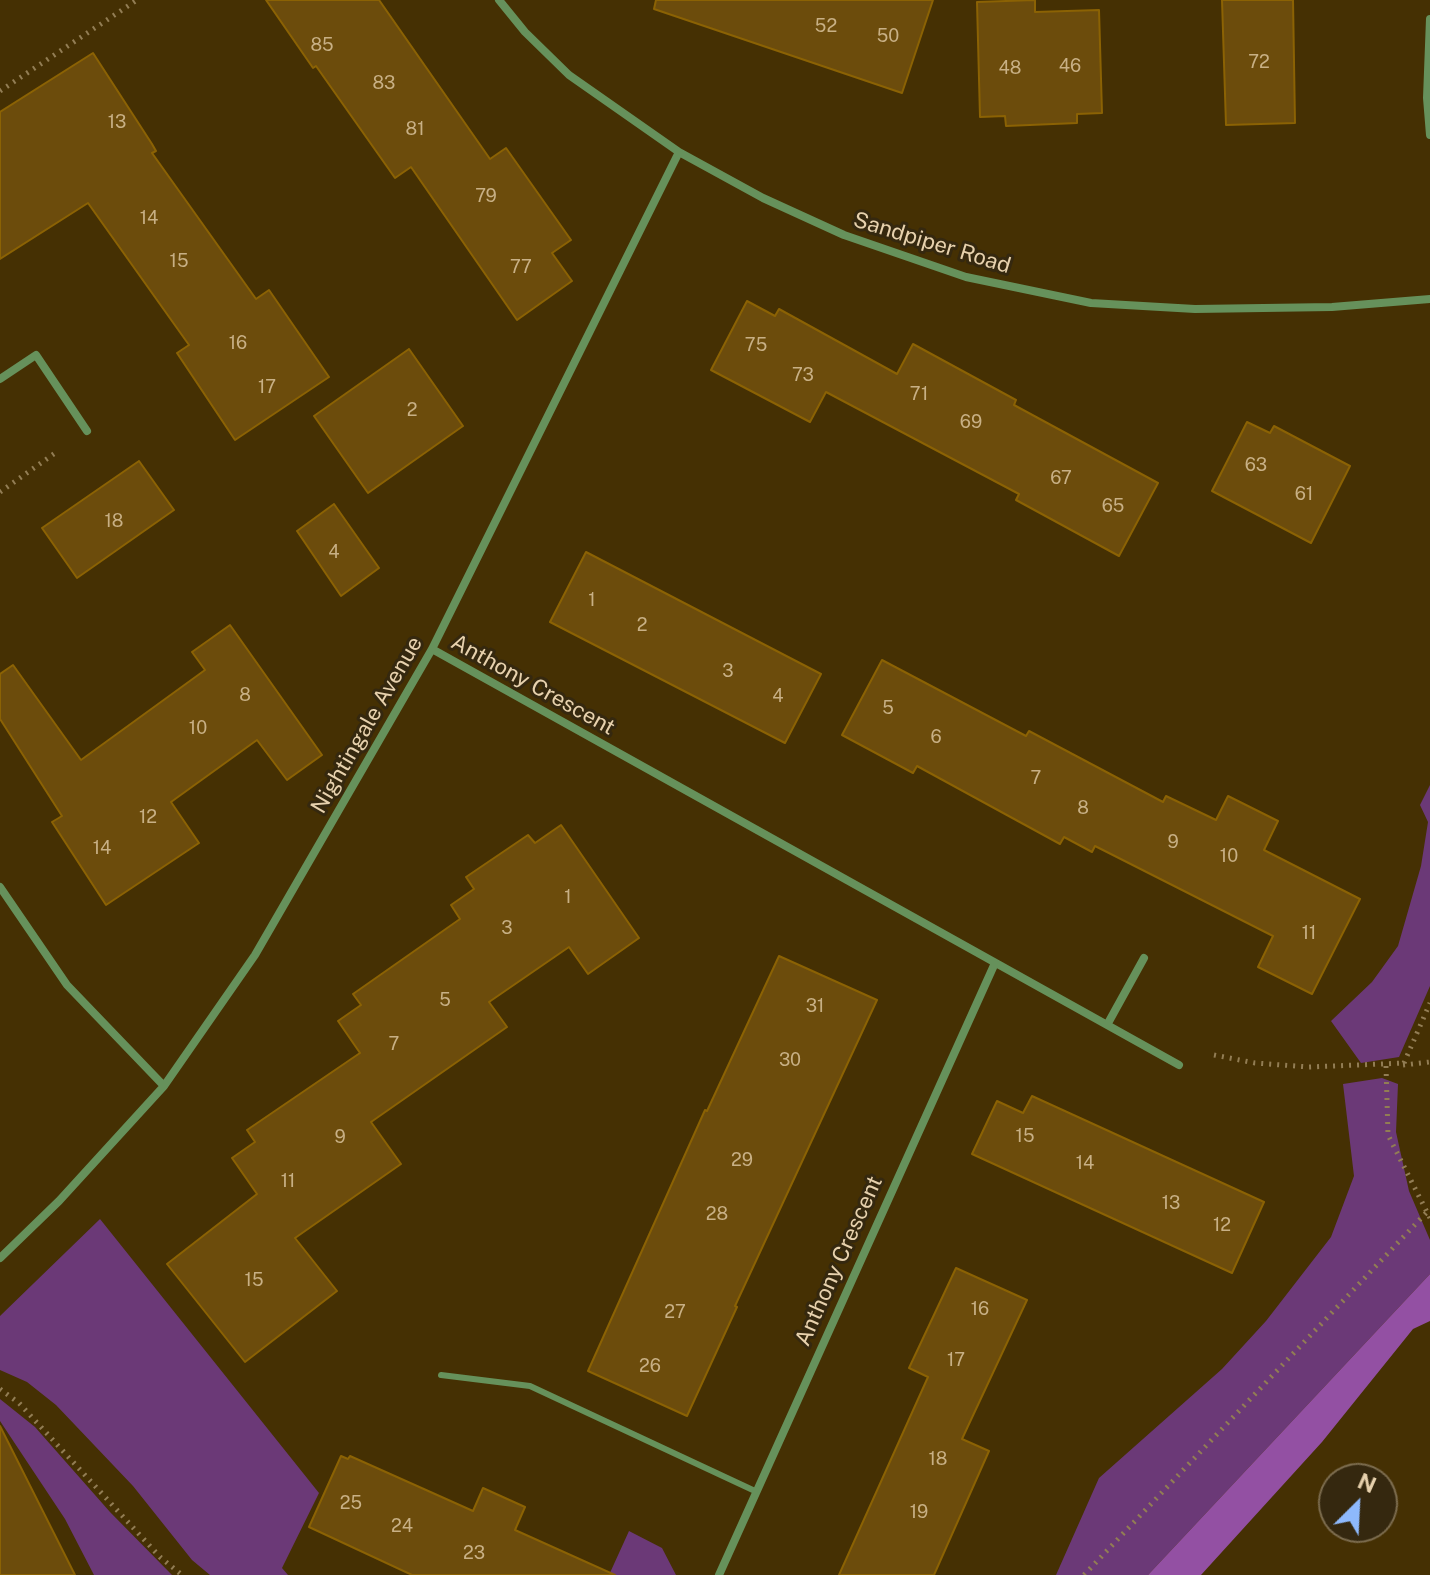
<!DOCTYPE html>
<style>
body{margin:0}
#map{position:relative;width:1430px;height:1575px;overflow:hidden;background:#453003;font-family:"Public Sans",sans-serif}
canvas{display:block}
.north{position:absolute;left:1318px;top:1463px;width:80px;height:80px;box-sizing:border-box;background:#35280f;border:2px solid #7c6c4e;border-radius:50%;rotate:24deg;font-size:22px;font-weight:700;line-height:32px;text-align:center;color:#e7d1ad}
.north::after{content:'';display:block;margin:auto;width:28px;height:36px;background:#8eb9fc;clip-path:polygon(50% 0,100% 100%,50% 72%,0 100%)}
</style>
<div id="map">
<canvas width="1430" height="1575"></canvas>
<div class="north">N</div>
</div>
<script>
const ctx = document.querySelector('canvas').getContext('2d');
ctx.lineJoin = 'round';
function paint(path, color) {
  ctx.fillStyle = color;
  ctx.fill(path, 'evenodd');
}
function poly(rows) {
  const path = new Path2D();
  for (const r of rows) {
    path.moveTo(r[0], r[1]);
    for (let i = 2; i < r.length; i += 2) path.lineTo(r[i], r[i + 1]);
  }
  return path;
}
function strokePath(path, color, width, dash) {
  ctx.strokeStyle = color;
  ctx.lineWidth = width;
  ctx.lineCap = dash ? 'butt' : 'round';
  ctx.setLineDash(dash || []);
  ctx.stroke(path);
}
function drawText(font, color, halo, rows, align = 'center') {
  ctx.font = font + ' "Public Sans",sans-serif';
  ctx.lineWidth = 6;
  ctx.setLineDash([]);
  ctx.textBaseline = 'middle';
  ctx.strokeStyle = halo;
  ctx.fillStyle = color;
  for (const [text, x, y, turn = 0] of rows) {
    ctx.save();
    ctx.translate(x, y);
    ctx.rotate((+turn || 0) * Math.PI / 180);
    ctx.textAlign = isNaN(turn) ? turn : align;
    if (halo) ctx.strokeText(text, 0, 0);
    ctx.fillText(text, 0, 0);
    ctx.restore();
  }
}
paint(poly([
 [1430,785,1430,986,1399,1057,1361,1063,1331,1021,1372,982,1398,946,1421,866,1428,822,1420,805],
 [1382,1078,1398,1084,1396,1132,1409,1191,1430,1240,1430,1274,1148,1575,1056,1575,1099,1478,1222,1369,1266,1321,1331,1237,1354,1176,1343,1084],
 [100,1219,319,1493,282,1568,288,1575,210,1575,192,1560,133,1486,56,1405,27,1382,0,1370,0,1316],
 [0,1399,35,1427,110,1512,172,1575,94,1575,65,1519,0,1421],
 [629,1531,662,1548,676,1575,609,1575]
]), '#6b3977');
paint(poly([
 [1430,1274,1430,1321,1413,1329,1322,1442,1201,1575,1148,1575]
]), '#9350a3');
const building = poly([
 [266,0,379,0,490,159,506,148,571,240,552,253,572,281,517,320,411,167,395,178,316,66,313,68,266,0],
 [656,0,933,0,902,93,654,9,656,0],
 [1035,0,1035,12,1099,10,1102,113,1077,114,1077,123,1006,126,1005,116,980,117,977,2,1035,0],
 [1222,0,1293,0,1295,123,1226,125,1222,0],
 [93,53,152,144,156,151,152,153,256,299,269,290,329,377,235,440,177,353,189,345,88,203,0,259,0,112,93,53],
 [747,301,775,316,779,309,897,374,913,344,1016,400,1014,405,1158,483,1119,556,1016,500,1019,494,826,392,810,422,711,370,747,301],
 [409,349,463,426,368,493,314,416,409,349],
 [1247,422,1270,433,1274,426,1350,466,1311,543,1212,491,1247,422],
 [139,461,174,510,77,578,42,528,139,461],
 [334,504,379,568,341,596,297,531,334,504],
 [586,552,821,674,785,743,550,622,586,552],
 [230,625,322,755,287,780,257,740,171,802,199,843,106,905,52,822,62,816,0,719,0,674,13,665,81,760,205,670,192,652,230,625],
 [882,660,1026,736,1029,731,1163,802,1166,796,1216,820,1228,796,1278,821,1264,850,1360,899,1312,994,1258,967,1273,936,1095,846,1092,852,1064,837,1060,844,917,766,913,773,842,735,882,660],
 [561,825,639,938,588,974,569,947,489,1002,507,1027,371,1122,401,1164,295,1238,337,1291,245,1362,167,1264,257,1194,232,1158,255,1142,247,1130,360,1053,338,1021,361,1005,353,994,460,919,451,905,474,889,466,877,528,835,535,843,561,825],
 [779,956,877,1000,735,1306,737,1307,687,1416,588,1371,705,1110,707,1111,779,956],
 [1032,1096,1264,1202,1232,1273,972,1154,997,1101,1023,1113,1032,1096],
 [956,1268,1027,1300,962,1439,989,1451,934,1575,839,1575,928,1377,909,1368,956,1268],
 [0,1426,75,1575,0,1575,0,1426],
 [341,1456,348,1459,350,1456,473,1511,483,1488,525,1507,515,1530,615,1575,412,1575,309,1527,341,1456]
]);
paint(building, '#6c4c0c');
strokePath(building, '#8b6204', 2);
strokePath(poly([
 [0,91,137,0],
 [0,492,58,451],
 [1214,1055,1255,1063,1309,1067,1404,1063],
 [1404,1063,1430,1003],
 [1403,1065,1430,1062],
 [1386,1066,1388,1135,1430,1218],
 [0,1389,19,1403,160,1557,182,1575],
 [1084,1575,1426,1213]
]), '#927d54', 5, [2, 6]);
strokePath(poly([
 [441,1375,530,1386,755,1491]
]), '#66915b', 6);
strokePath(poly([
 [499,0,525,32,569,75,679,152,763,198,844,235,966,277,1091,303,1195,309,1332,307,1430,299],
 [1430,19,1427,98,1430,135],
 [0,379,36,355,87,431],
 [432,649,1179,1065],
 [0,887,67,985,164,1086],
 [1107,1025,1144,958],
 [0,1258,59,1201,164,1086,255,955,432,649,679,152],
 [719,1575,995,963]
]), '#66915b', 8);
drawText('18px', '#c8b085', null, [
 ["52",826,26],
 ["50",888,36],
 ["85",322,45],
 ["72",1259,62],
 ["46",1070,66],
 ["48",1010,68],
 ["83",384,83],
 ["13",117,122],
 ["81",415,129],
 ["79",486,196],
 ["14",149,218],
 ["15",179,261],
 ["77",521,267],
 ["16",238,343],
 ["75",756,345],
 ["73",803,375],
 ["17",267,387],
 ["71",919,394],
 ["2",412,410],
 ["69",971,422],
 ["63",1256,465],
 ["67",1061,478],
 ["61",1304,494],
 ["65",1113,506],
 ["18",114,521],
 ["4",334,552],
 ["1",592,600],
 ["2",642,625],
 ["3",728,671],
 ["8",245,695],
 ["4",778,696],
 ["5",888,708],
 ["10",198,728],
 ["6",936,737],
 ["7",1036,778],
 ["8",1083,808],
 ["12",148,817],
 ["9",1173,842],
 ["14",102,848],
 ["10",1229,856],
 ["1",568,897],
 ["3",507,928],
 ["11",1309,933],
 ["5",445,1000],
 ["31",815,1006],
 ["7",394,1044],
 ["30",790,1060],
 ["15",1025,1136],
 ["9",340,1137],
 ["29",742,1160],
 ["14",1085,1163],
 ["11",288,1181],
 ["13",1171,1203],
 ["28",717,1214],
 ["12",1222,1225],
 ["15",254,1280],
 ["16",980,1309],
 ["27",675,1312],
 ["17",956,1360],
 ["26",650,1366],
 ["18",938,1459],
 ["25",351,1503],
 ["19",919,1512],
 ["24",402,1526],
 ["23",474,1553]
]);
drawText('22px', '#e7d1ad', '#35280f', [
 ["Sandpiper Road",932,243,17],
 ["Anthony Crescent",533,685,29],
 ["Nightingale Avenue",367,725,-60],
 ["Anthony Crescent",839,1261,-66]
]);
</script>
